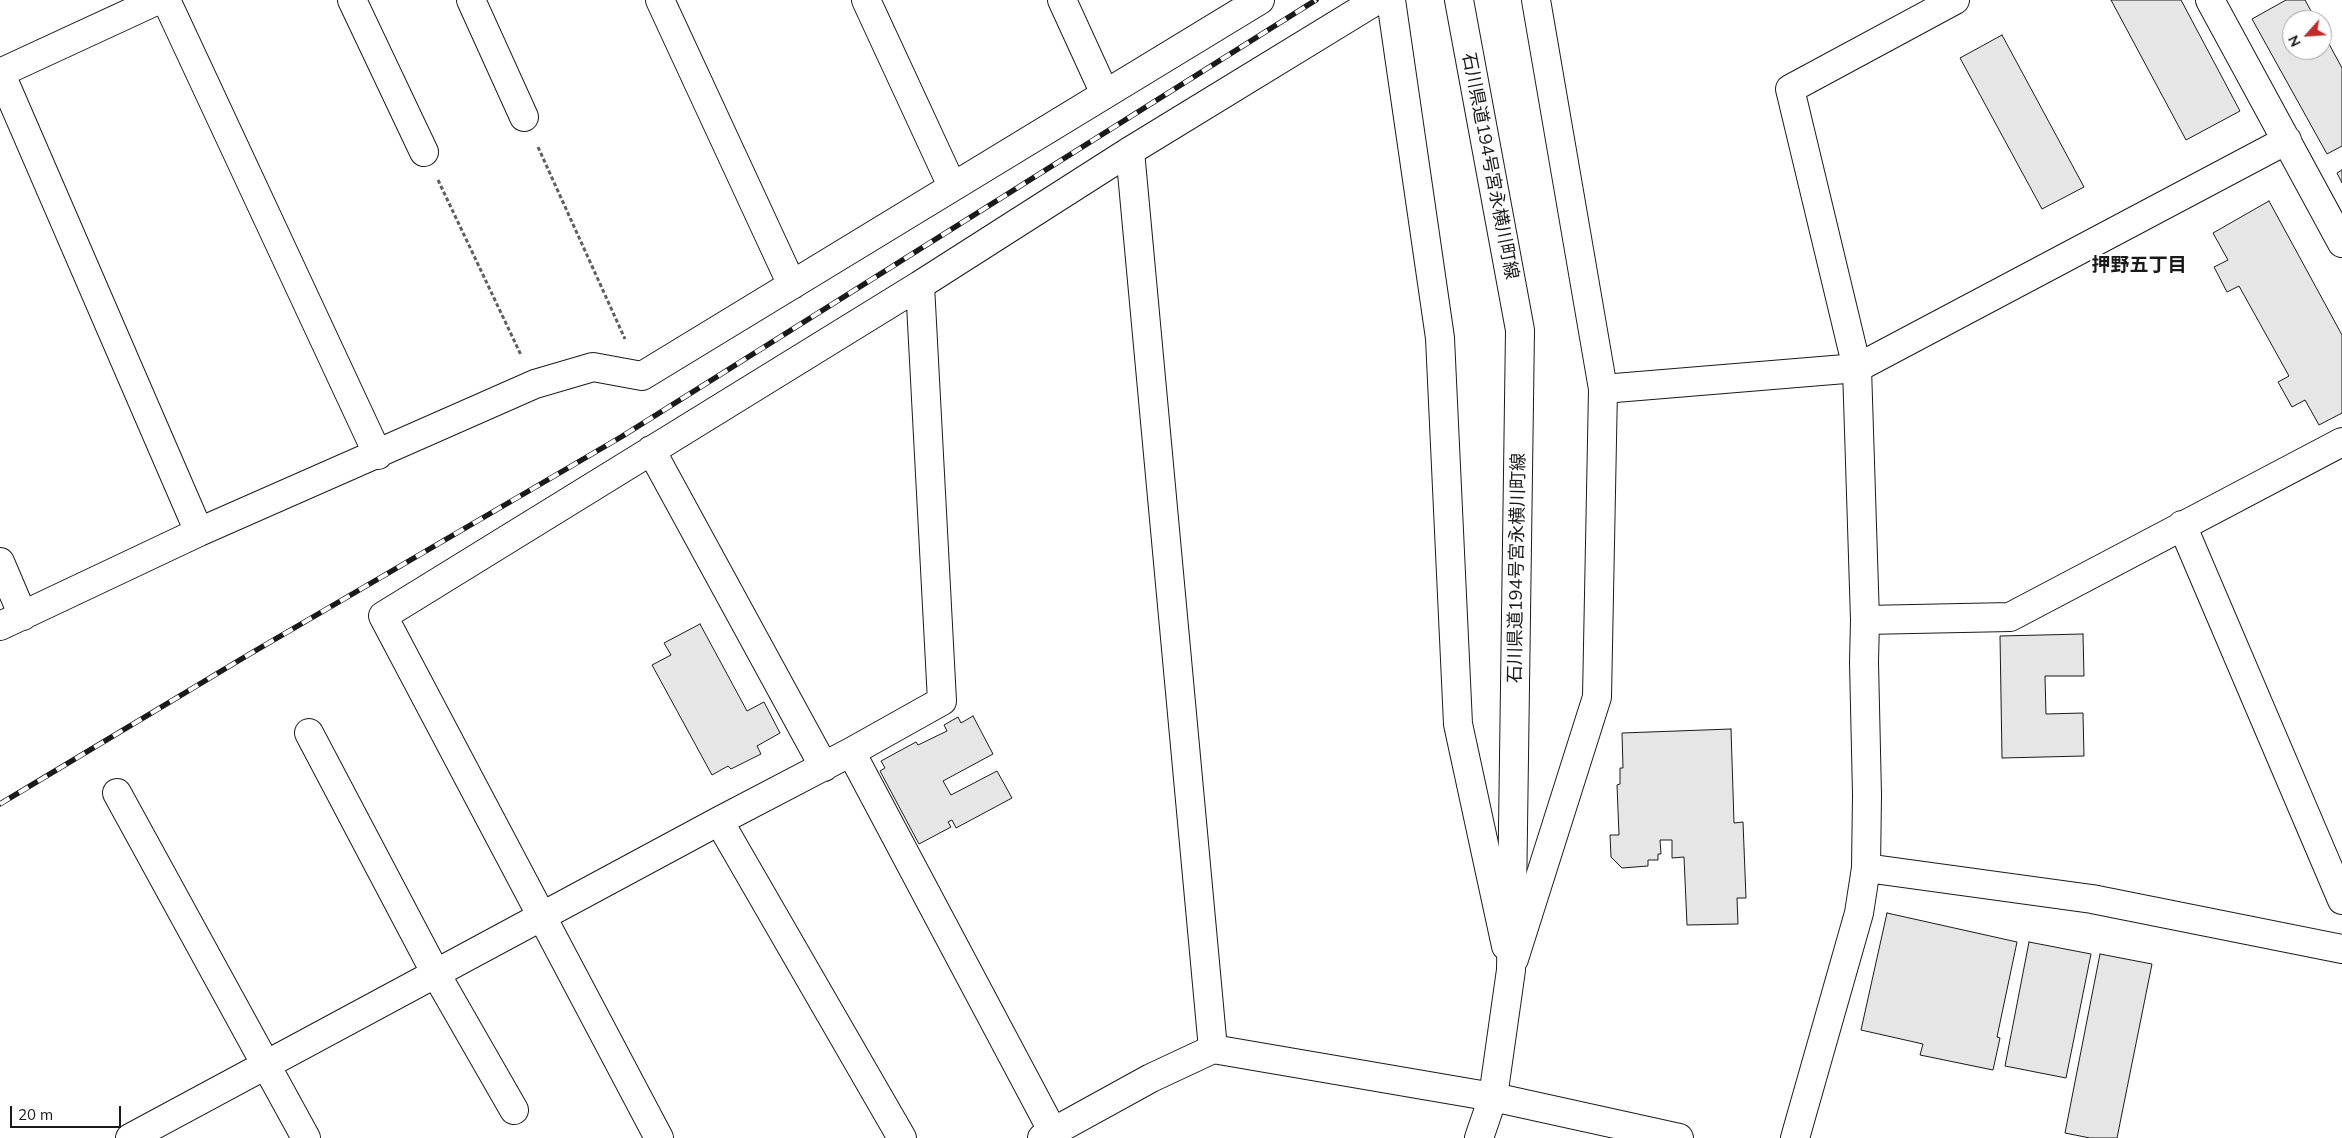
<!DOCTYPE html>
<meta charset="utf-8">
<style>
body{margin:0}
#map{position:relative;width:2342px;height:1138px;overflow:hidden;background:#fff;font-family:Mulish,sans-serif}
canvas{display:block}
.north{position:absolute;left:2282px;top:10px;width:50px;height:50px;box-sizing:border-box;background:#fff;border:1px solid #a3a3a3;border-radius:50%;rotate:244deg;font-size:14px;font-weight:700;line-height:20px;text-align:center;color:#1a1a1a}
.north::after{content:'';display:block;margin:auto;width:18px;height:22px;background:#c62828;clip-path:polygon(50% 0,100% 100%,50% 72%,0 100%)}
.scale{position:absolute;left:10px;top:1106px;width:111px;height:22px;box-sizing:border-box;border:2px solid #1a1a1a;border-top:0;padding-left:6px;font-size:15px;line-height:18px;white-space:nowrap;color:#1a1a1a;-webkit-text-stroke:4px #fff;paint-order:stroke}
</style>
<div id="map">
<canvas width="2342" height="1138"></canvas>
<div class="north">N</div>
<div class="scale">20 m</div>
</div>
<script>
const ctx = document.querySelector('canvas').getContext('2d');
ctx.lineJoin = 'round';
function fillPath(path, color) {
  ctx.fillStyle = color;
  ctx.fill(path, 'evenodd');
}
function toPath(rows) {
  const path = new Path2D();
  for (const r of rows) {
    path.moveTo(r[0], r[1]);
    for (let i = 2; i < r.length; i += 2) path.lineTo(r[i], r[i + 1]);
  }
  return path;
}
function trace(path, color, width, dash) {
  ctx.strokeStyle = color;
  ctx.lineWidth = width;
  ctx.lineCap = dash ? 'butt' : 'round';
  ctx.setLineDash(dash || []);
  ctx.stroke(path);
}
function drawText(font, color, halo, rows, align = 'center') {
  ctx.font = font + ' Mulish,"Noto Sans JP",sans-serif';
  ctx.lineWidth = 4;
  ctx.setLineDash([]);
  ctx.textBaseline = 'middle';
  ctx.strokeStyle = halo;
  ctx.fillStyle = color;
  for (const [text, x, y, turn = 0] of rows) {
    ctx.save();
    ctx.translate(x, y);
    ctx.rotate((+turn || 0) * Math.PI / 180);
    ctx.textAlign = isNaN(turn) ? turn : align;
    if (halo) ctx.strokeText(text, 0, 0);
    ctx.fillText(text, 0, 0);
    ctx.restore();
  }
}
const building = toPath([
 [2111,0,2181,0,2240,111,2186,140,2111,0],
 [2286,0,2305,0,2316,20,2292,20,2292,50,2322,50,2322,31,2342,68,2342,146,2327,154,2252,19,2286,0],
 [2002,35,2084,187,2042,209,1960,58,2002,35],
 [2342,170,2342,183,2337,173,2342,170],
 [2269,201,2342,335,2342,413,2319,425,2305,400,2292,407,2278,382,2289,376,2239,286,2227,292,2214,267,2228,260,2213,233,2269,201],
 [700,624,747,711,764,702,780,733,757,746,761,754,731,769,728,766,712,775,652,665,671,655,664,643,700,624],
 [2083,634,2084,676,2045,676,2046,714,2083,713,2084,756,2002,758,2000,636,2083,634],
 [973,716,993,754,943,781,951,795,997,771,1012,798,956,828,952,820,948,822,951,827,919,844,880,771,885,768,881,761,916,742,918,745,947,731,944,725,958,717,961,723,973,716],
 [1731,729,1734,823,1743,822,1746,898,1737,898,1738,924,1687,925,1684,857,1672,858,1672,840,1660,840,1661,854,1658,854,1658,860,1648,860,1648,866,1622,868,1611,857,1610,835,1619,835,1617,785,1620,784,1620,768,1623,768,1622,733,1731,729],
 [1887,913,2017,942,1997,1037,2000,1038,1993,1070,1920,1055,1923,1044,1861,1030,1887,913],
 [2029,942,2091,954,2066,1078,2005,1066,2029,942],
 [2100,954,2152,964,2117,1138,2090,1138,2065,1133,2100,954]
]);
fillPath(building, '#e6e6e6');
trace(building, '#1a1a1a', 1);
const minor = toPath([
 [166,0,378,455],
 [352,0,424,152],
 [471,0,524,117],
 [660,0,792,285],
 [866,0,952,186],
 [1062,0,1105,94],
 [1391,0,1440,338,1458,724,1506,946],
 [2210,0,2342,243],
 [0,72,199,532],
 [0,73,158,0],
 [1130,151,1213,1049],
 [1603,389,1857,368,2287,140],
 [651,450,824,767],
 [2182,525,2342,900],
 [0,562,23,616],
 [1865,620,2010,617,2342,442],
 [0,626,199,532,535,384,593,367,642,376,1260,0],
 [309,733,436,974,514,1110],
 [851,752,1053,1132],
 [117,793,306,1138],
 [719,821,902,1138],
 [1866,868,2092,899,2342,949],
 [1514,959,1597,697,1603,389,1536,0],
 [130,1138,719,821,851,752,942,701,920,285,1130,151,1377,0],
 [659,1138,383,616,920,285],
 [1042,1138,1151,1078,1213,1049,1493,1097,1679,1138],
 [1795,1138,1859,913,1866,868,1867,795,1864,662,1865,620,1857,368,1790,89,1955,0]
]);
const major = toPath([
 [1459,0,1520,330,1511,970,1493,1097,1479,1138]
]);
trace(minor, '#1a1a1a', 30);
trace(major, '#1a1a1a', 30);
trace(toPath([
 [538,147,625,339],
 [438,180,521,355]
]), '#5f5f5f', 3, [4, 2.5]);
trace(minor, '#fff', 28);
trace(major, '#fff', 28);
const rail = toPath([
 [0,804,248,655,621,437,1316,0]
]);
trace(rail, '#1a1a1a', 5.5);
trace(rail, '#fff', 4, [11]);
drawText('18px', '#1a1a1a', '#fff', [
 ["石川県道194号宮永横川町線",1490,166,79],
 ["石川県道194号宮永横川町線",1517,568,-89]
]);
drawText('bold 19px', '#1a1a1a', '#fff', [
 ["押野五丁目",2139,265]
]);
</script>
